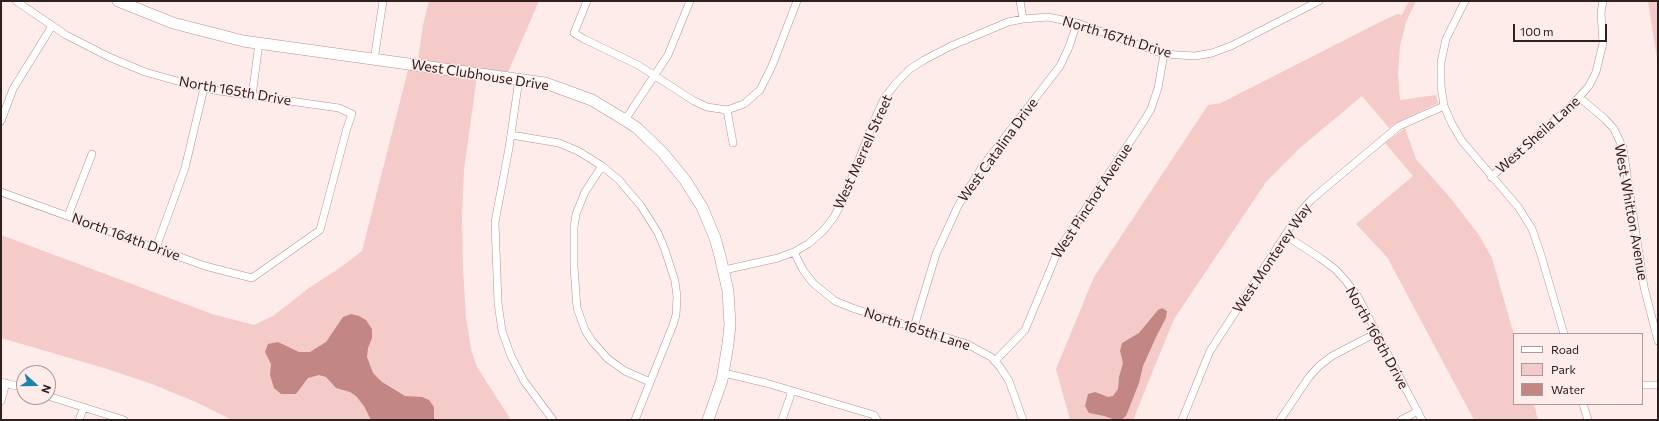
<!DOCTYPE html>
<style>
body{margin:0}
#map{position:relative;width:1659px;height:421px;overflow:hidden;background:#feeceb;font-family:Commissioner,sans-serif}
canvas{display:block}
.frame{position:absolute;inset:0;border:2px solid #2f201f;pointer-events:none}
.legend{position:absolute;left:1513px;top:333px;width:130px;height:72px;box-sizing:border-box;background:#feeceb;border:1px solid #ab9a99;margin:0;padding:5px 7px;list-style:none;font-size:12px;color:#2f201f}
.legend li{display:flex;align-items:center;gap:8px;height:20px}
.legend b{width:20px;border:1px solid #ab9a99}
.north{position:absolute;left:16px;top:365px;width:40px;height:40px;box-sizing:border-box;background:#feeceb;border:1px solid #ab9a99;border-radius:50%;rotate:111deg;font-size:11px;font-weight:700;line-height:16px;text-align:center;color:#2f201f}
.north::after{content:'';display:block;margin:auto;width:14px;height:18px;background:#1e83ad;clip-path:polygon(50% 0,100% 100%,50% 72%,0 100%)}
.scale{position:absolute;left:1513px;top:24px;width:94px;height:18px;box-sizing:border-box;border:2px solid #2f201f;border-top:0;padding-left:5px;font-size:12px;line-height:14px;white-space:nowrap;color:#2f201f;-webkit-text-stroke:3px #feeceb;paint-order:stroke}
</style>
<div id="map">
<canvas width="1659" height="421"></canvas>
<div class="frame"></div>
<ul class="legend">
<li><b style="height:5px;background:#fff"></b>Road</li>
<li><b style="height:11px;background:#f5cbc9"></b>Park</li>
<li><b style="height:11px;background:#c28684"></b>Water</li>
</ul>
<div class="north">N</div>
<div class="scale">100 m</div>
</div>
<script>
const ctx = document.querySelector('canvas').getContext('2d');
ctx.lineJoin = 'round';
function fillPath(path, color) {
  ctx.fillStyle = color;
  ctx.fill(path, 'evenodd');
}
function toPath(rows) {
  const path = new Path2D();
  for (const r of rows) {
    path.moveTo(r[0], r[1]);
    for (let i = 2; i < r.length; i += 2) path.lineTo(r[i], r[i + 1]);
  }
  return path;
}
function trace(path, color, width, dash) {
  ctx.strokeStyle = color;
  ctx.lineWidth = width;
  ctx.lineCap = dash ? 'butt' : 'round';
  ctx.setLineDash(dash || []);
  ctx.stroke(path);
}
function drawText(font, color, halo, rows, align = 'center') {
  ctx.font = font + ' Commissioner,sans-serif';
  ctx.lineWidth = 3;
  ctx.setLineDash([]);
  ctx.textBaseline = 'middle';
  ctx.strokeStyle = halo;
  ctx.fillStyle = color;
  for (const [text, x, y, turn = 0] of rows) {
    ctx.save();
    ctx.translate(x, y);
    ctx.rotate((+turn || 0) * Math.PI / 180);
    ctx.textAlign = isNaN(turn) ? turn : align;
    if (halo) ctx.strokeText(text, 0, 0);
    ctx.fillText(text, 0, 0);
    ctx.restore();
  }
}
fillPath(toPath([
 [429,1,539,1,508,72,478,69,464,170,462,216,463,268,466,317,471,349,477,367,511,420,232,420,198,403,152,384,104,368,1,338,1,235,212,314,254,325,273,316,309,288,341,267,362,251,408,70,418,60,423,25],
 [1409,1,1416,1,1406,22,1400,46,1398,73,1400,100,1436,95,1438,103,1396,123,1389,128,1362,96,1301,147,1266,182,1174,319,1133,420,1070,420,1056,369,1094,277,1208,105,1221,103,1380,22,1397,14,1402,15],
 [1648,1,1658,1,1658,65],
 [1405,128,1416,159,1452,200,1479,235,1492,258,1514,335,1514,404,1534,404,1538,420,1474,420,1387,257,1356,224,1413,176,1385,143]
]), '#f5cbc9');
fillPath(toPath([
 [1162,308,1167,311,1166,318,1157,335,1143,366,1139,383,1126,416,1121,420,1116,420,1104,416,1089,413,1085,406,1088,394,1095,392,1108,397,1113,396,1118,389,1119,377,1123,363,1120,351,1122,343,1139,333,1158,310],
 [351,314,359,316,366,320,372,329,372,338,368,348,367,357,373,373,382,382,405,396,422,397,429,400,434,407,434,420,371,420,364,406,356,396,350,392,336,388,326,377,319,375,308,378,296,394,281,394,274,388,270,375,271,364,265,352,268,344,278,342,299,352,310,352,326,342,343,317]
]), '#c28684');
const street = toPath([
 [587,1,574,33,584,39,638,65,694,101,707,107,727,110,744,104,760,90,772,66,797,1],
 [1020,1,1023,19],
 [1465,1,1446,39,1441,62,1441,86,1444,106,1452,124,1462,141,1519,208,1532,229,1541,255,1564,334],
 [374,60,383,1],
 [519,79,509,148,495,222,498,303,502,331,511,356,524,381,553,420],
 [252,96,259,43],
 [1580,98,1605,119,1614,129,1623,148,1644,287,1658,341],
 [727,110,733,143],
 [625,120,668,55,690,1],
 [1,121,13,89,52,26],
 [511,135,559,143,578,151,602,166,619,180,641,206,658,233,665,250,675,281,677,297,676,315,673,325,635,420],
 [602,166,585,192,576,214,574,227,574,267,577,308,585,330,592,341,608,359,625,371,650,382],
 [1491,177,1571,106,1589,86,1596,72,1603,43,1601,13,1603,1],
 [1,192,205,266,252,278,320,230,347,128,352,114,339,108,219,91,184,83,145,72,109,57,66,35,16,1],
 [68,216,92,154],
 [1285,235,1320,258,1335,269,1346,281,1358,297,1422,420],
 [156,248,185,168,204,88],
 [794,252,803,270,813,283,835,301,855,309,967,344,991,357,1000,367,1009,381,1023,420],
 [724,270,778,258,794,252,808,244,823,231,834,217,842,202,877,114,885,97,897,82,910,69,924,60,951,46,1008,22,1023,19,1048,17,1077,23,1164,54,1195,56,1212,53,1231,46,1319,1],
 [914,327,936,254,958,206,982,167,1060,66,1069,47,1077,23],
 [995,361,1025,330,1058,251,1145,119,1151,109,1158,88,1164,54],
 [724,373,766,383,874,415,877,420],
 [1,382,24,388],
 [1642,385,1658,385],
 [48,396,124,420],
 [1,401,6,383],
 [1583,404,1588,420],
 [79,420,84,407],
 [782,420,792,391],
 [1182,420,1210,351,1301,211,1311,200,1325,188,1399,126,1444,106],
 [1280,420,1309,377,1319,366,1332,356,1376,333],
 [1401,420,1418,411]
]);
const secondary = toPath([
 [118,1,173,23,243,41,545,83,592,100,625,120,637,128,663,153,685,180,702,207,715,238,720,256,728,291,730,325,728,344,722,380,708,420]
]);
trace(street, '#b8918e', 8);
trace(secondary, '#b8918e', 12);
trace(street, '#fff', 7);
trace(secondary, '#fff', 11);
drawText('14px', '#2f201f', '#feeceb', [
 ["North 167th Drive",1117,37,17],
 ["West Clubhouse Drive",480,75,9],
 ["North 165th Drive",235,91,10],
 ["West Sheila Lane",1538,135,-42],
 ["West Catalina Drive",998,150,-54],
 ["West Merrell Street",863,152,-66],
 ["West Pinchot Avenue",1092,201,-57],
 ["West Whitton Avenue",1631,212,80],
 ["North 164th Drive",126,237,20],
 ["West Monterey Way",1272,258,-56],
 ["North 165th Lane",917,329,18],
 ["North 166th Drive",1377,338,61]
]);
</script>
